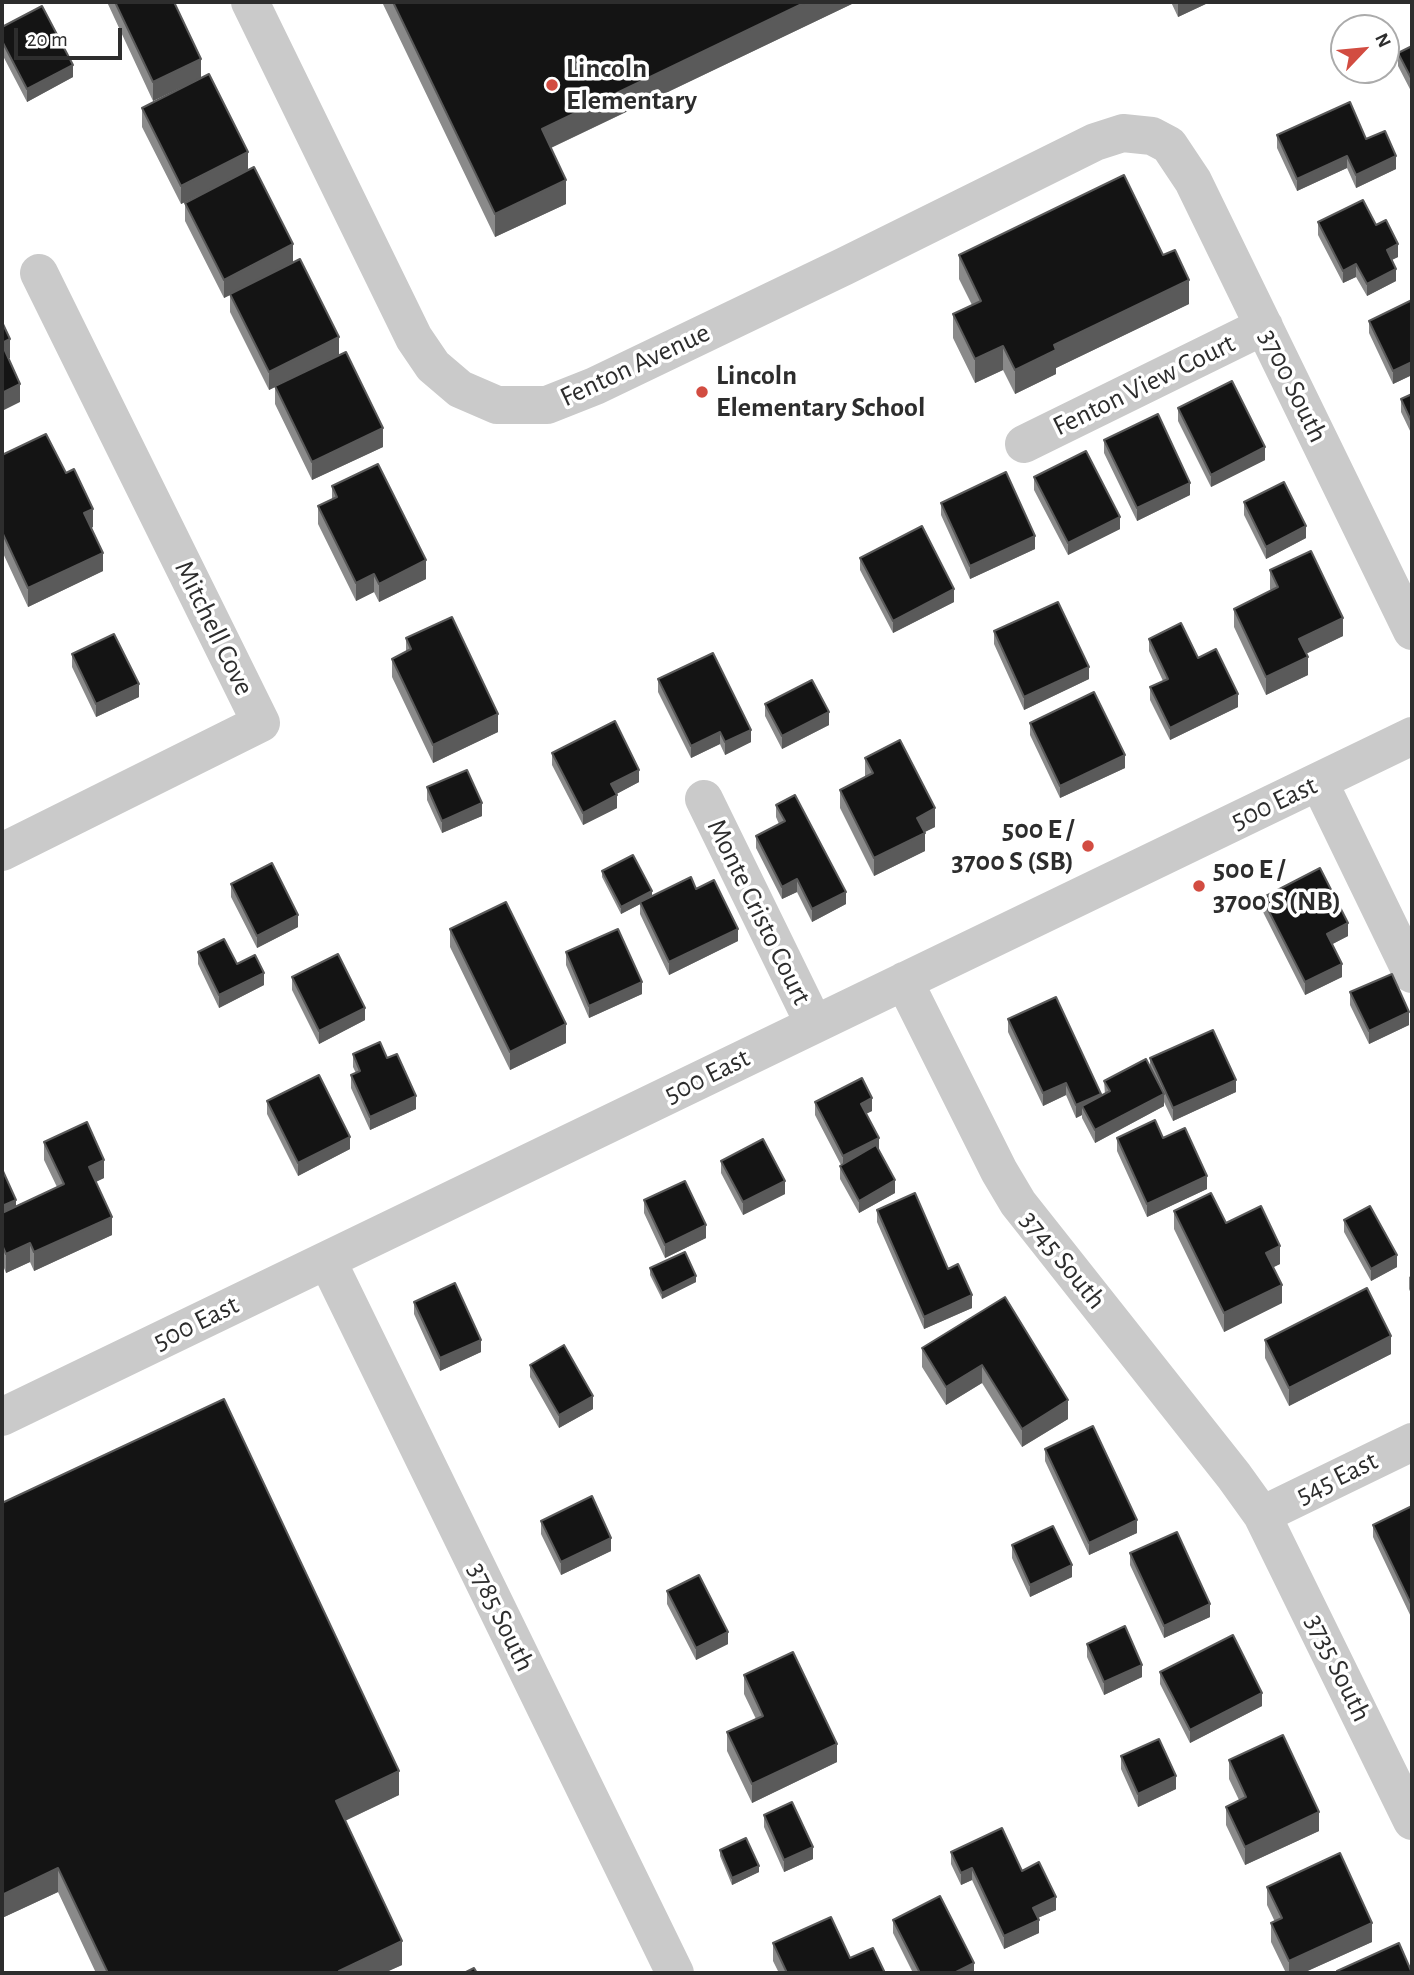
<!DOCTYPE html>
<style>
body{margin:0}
#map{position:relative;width:1414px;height:1975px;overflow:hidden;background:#fff;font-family:"Alegreya Sans",sans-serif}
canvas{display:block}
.frame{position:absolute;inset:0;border:4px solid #2d2d2d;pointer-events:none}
.north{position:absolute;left:1330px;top:14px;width:70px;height:70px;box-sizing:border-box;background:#fff;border:2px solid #ababab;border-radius:50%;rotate:64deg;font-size:19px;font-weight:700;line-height:28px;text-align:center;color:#2d2d2d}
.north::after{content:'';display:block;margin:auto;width:24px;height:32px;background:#d24c41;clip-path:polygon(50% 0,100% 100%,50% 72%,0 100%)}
.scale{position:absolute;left:14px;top:28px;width:108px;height:32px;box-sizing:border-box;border:4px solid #2d2d2d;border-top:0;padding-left:9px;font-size:21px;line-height:24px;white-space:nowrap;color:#2d2d2d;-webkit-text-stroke:5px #fff;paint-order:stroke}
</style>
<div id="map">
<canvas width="1414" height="1975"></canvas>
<div class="frame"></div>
<div class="north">N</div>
<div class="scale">20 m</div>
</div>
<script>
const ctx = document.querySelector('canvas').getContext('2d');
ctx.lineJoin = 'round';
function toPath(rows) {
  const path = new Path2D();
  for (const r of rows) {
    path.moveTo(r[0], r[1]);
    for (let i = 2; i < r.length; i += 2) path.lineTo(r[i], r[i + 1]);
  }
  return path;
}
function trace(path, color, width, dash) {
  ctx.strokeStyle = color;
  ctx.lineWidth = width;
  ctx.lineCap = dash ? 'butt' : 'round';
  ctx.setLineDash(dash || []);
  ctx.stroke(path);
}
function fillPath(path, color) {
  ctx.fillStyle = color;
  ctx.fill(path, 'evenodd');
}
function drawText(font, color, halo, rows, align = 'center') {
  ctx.font = font + ' "Alegreya Sans",sans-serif';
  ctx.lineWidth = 7;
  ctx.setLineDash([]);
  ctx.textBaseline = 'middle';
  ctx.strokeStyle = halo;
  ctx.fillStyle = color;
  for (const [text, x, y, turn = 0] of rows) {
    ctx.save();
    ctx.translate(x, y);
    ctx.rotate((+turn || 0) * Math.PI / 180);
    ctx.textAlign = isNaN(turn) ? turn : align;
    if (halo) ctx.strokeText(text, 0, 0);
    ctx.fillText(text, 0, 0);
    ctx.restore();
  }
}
trace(toPath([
 [250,2,414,338,433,366,460,389,497,405,547,405,595,386,845,266,1095,142,1123,133,1152,136,1169,145,1193,181,1412,631],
 [1024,444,1264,326],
 [1319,782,1412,974],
 [704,799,814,1024],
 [2,852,261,723,39,273],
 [904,981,999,1171,1018,1203,1234,1476,1262,1515,1412,1821],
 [327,1260,675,1973],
 [2,1417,1412,736],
 [1262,1515,1412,1442]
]), '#cacaca', 38);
fillPath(toPath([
 [107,2,174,2,201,78,153,101],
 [382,2,856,2,551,148,566,204,495,237],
 [1171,2,1210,2,1178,17],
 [2,27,73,77,27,102,2,54],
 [1412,46,1412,93,1398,66,1398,53],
 [142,108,248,170,383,447,312,480,275,404,275,387,269,390,230,312,230,295,224,298,185,221,185,203,215,187,181,204,142,127],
 [1277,135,1366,139,1396,169,1356,188,1347,168,1297,191,1277,148],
 [1318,222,1376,225,1398,257,1392,260,1396,281,1367,296,1356,277,1343,283,1318,235],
 [959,255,1163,255,1189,304,1056,368,1056,374,1015,394,1003,370,975,383,953,338,953,314,972,305,959,279],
 [1412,300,1412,375,1393,384,1369,333,1369,321],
 [1412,394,1412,435,1401,412,1401,399],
 [1178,408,1265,460,1211,487,1178,421],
 [1104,440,1190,495,1137,521,1104,453],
 [2,455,93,527,91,528,103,571,28,607,2,551],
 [1034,477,1120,529,1068,555,1034,490],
 [332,486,426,579,379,602,374,592,356,601,318,524,318,506,332,499],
 [1244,502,1306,538,1266,559,1244,515],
 [941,503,1035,549,970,579,941,515],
 [860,558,954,602,893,633,860,570],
 [1270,570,1343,636,1306,654,1308,675,1266,695,1234,627,1234,609,1271,591,1270,589],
 [994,631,1089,679,1024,710,994,644],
 [406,638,498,732,433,763,392,677,392,659,406,652],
 [1149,639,1238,707,1170,740,1150,700,1150,687,1163,681,1149,651],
 [72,654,139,697,96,717,72,667],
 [658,679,751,742,725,755,720,744,691,758,658,692],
 [765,704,829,725,782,749,765,716],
 [1030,723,1125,768,1060,798,1030,735],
 [552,753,639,782,616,794,617,808,583,825,552,765],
 [865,758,935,827,924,832,925,851,874,876,840,808,840,790,865,777],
 [427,787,482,816,442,833,427,800],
 [776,805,846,904,812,922,797,892,782,899,756,848,756,836,779,824,776,817],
 [602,871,652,896,696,889,738,941,669,975,640,914,640,904,621,914,602,877],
 [231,884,298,927,257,948,231,897],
 [1262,898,1348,936,1332,944,1342,977,1305,995,1262,910],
 [450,929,566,1043,510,1070,450,947],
 [198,952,237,964,264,985,219,1008,198,964],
 [566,952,642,994,589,1018,566,965],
 [292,977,365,1020,319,1044,292,990],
 [1350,992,1409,1025,1369,1044,1350,1005],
 [1008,1019,1101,1096,1105,1094,1104,1081,1150,1068,1150,1058,1236,1092,1173,1121,1164,1102,1164,1106,1095,1143,1082,1118,1082,1115,1076,1118,1066,1095,1043,1106,1008,1032],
 [353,1054,387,1058,416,1109,370,1130,351,1088,351,1075,356,1073,353,1067],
 [267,1101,350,1149,298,1176,267,1114],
 [815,1102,872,1111,866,1114,895,1193,859,1213,840,1179,840,1166,841,1165,815,1115],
 [1117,1138,1163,1138,1207,1189,1147,1217,1117,1151],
 [44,1142,104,1178,96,1182,112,1235,34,1271,30,1262,6,1273,2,1263,2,1169,16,1206,57,1187,44,1160],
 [721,1161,785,1194,743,1215,721,1173],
 [644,1200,706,1238,665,1258,644,1213],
 [877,1210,972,1308,924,1329,877,1222],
 [1174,1211,1226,1223,1280,1264,1273,1267,1282,1303,1224,1332,1174,1229],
 [1344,1220,1397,1267,1371,1281,1344,1232],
 [650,1268,696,1282,662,1299,650,1275],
 [1412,1275,1412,1296,1409,1289,1409,1277],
 [1005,1297,1068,1419,1022,1447,982,1383,946,1405,922,1367,922,1348],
 [414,1302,481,1352,440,1371,414,1314],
 [1265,1340,1391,1354,1289,1406,1265,1358],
 [530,1365,593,1409,559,1428,530,1377],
 [1045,1449,1137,1533,1089,1555,1045,1461],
 [2,1503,399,1795,345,1821,402,1965,384,1973,96,1973,58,1892,2,1918],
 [1412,1506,1412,1619,1373,1537,1373,1525],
 [541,1521,611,1551,561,1575,541,1534],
 [1012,1545,1072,1577,1030,1597,1012,1558],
 [1130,1553,1210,1617,1164,1638,1130,1565],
 [667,1591,728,1644,696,1660,667,1604],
 [1087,1644,1142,1677,1104,1695,1087,1657],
 [1160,1672,1262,1706,1190,1743,1160,1684],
 [744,1675,837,1762,752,1803,727,1751,727,1732,756,1719,744,1694],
 [1121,1756,1176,1789,1138,1807,1121,1769],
 [1229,1760,1319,1831,1245,1865,1226,1825,1226,1807,1239,1800,1229,1779],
 [764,1815,813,1859,784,1872,764,1827],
 [720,1850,759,1872,732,1885,720,1856],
 [951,1852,1022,1871,1056,1910,1038,1918,1039,1933,1004,1949,972,1880,961,1885,951,1864],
 [1267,1887,1372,1942,1303,1973,1286,1973,1271,1942,1271,1923,1275,1922,1267,1905],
 [893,1920,974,1973,913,1973,893,1933],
 [773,1943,850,1958,885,1973,779,1973,773,1961]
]), '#8a8a8a');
fillPath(toPath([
 [806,2,856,2,542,152,542,129],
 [1178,2,1210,2,1178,17],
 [201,59,201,78,153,101,153,82],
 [73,65,73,77,27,102,27,89],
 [248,152,248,171,181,204,181,186],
 [1347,156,1347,168,1297,191,1297,179],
 [1396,156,1396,169,1356,188,1356,175],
 [566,180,566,204,495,237,495,214],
 [293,244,293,263,224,298,224,280],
 [1398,244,1398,257,1387,262,1387,250],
 [1356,264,1356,277,1343,283,1343,271],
 [1396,269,1396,281,1367,296,1367,284],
 [1189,280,1189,304,1056,368,1056,374,1015,394,1015,370,1054,345],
 [339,337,339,355,269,390,269,372],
 [10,339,10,358,2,362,2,343],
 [1003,346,1003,370,975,383,975,359],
 [1412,362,1412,375,1393,384,1393,371],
 [20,384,20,402,2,411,2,393],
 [383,428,383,447,312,480,312,462],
 [1265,447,1265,460,1211,487,1211,475],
 [1190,483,1190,495,1137,521,1137,508],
 [93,509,93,527,84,531,84,513],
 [1120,517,1120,529,1068,555,1068,543],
 [1306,526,1306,538,1266,559,1266,547],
 [1035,536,1035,549,970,579,970,566],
 [103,553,103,571,28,607,28,588],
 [426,560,426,579,379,602,379,584],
 [374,574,374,592,356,601,356,583],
 [954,589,954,602,893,633,893,621],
 [1343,618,1343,636,1299,657,1299,639],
 [1308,657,1308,675,1266,695,1266,677],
 [1089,667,1089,679,1024,710,1024,697],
 [139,684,139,697,96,717,96,704],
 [1238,694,1238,707,1170,740,1170,728],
 [829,712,829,725,782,749,782,736],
 [498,714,498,732,433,763,433,745],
 [751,730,751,742,725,755,725,742],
 [720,732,720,744,691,758,691,746],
 [1125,755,1125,768,1060,798,1060,786],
 [639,770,639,782,611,797,611,784],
 [617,795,617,808,583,825,583,813],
 [482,803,482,816,442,833,442,821],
 [935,808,935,827,917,836,917,818],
 [925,833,925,851,874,876,874,858],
 [797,879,797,892,782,899,782,887],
 [652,891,652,898,621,914,621,907],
 [846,892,846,904,812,922,812,909],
 [298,915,298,927,257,948,257,936],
 [1348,923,1348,936,1327,947,1327,934],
 [738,929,738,941,669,975,669,962],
 [1342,964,1342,977,1305,995,1305,982],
 [264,973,264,985,219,1008,219,995],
 [642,982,642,994,589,1018,589,1006],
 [365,1008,365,1020,319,1044,319,1031],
 [1409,1012,1409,1025,1369,1044,1369,1031],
 [566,1024,566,1043,510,1070,510,1052],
 [1236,1080,1236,1092,1173,1121,1173,1108],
 [1066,1083,1066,1095,1043,1106,1043,1093],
 [1101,1094,1101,1106,1082,1106,1082,1115,1076,1118,1076,1105],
 [1164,1094,1164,1106,1095,1143,1095,1130],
 [416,1096,416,1109,370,1130,370,1117],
 [872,1098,872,1111,861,1116,861,1104],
 [350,1137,350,1149,298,1176,298,1163],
 [879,1138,879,1151,843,1169,843,1156],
 [104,1160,104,1178,89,1185,89,1167],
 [1207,1176,1207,1189,1147,1217,1147,1204],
 [895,1180,895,1193,859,1213,859,1201],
 [785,1181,785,1194,743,1215,743,1202],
 [16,1200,16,1212,2,1219,2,1206],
 [112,1217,112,1235,34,1271,34,1252],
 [706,1225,706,1238,665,1258,665,1245],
 [30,1243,30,1262,6,1273,6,1254],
 [1280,1246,1280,1264,1266,1271,1266,1253],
 [1397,1255,1397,1267,1371,1281,1371,1269],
 [696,1276,696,1282,662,1299,662,1293],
 [1282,1285,1282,1303,1224,1332,1224,1313],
 [972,1295,972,1308,924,1329,924,1317],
 [1391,1336,1391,1354,1289,1406,1289,1388],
 [481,1340,481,1352,440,1371,440,1358],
 [982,1365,982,1383,946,1405,946,1387],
 [593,1396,593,1409,559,1428,559,1415],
 [1068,1400,1068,1419,1022,1447,1022,1429],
 [1137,1520,1137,1533,1089,1555,1089,1543],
 [611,1538,611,1551,561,1575,561,1562],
 [1072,1565,1072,1577,1030,1597,1030,1585],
 [1210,1604,1210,1617,1164,1638,1164,1626],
 [728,1632,728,1644,696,1660,696,1648],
 [1142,1665,1142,1677,1104,1695,1104,1682],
 [1262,1693,1262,1706,1190,1743,1190,1730],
 [837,1744,837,1762,752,1803,752,1784],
 [399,1771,399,1795,336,1825,336,1801],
 [1176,1776,1176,1789,1138,1807,1138,1794],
 [1319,1812,1319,1831,1245,1865,1245,1847],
 [813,1847,813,1859,784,1872,784,1860],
 [759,1866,759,1872,732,1885,732,1878],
 [58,1868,58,1892,2,1918,2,1895],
 [972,1868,972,1880,961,1885,961,1873],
 [1056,1897,1056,1910,1033,1920,1033,1908],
 [1039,1920,1039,1933,1004,1949,1004,1936],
 [1372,1923,1372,1942,1303,1973,1289,1973,1289,1961],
 [402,1941,402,1965,384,1973,339,1973,339,1971],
 [974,1963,974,1973,954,1973]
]), '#5a5a5a');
const building = toPath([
 [115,2,174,2,201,59,153,82,115,2],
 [393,2,806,2,542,129,566,180,495,214,393,2],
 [42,6,73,65,27,89,2,41,2,27,42,6],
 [1412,46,1412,80,1398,53,1412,46],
 [209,74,248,152,181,186,142,108,209,74],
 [1350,102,1366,139,1385,131,1396,156,1356,175,1347,156,1297,179,1277,135,1350,102],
 [254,167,293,244,224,280,185,203,254,167],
 [1124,175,1163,255,1175,250,1189,280,1054,345,1056,350,1015,370,1003,346,975,359,953,314,981,301,959,255,1124,175],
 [1363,200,1376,225,1386,220,1398,244,1387,250,1396,269,1367,284,1356,264,1343,271,1318,222,1363,200],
 [300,259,339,337,269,372,230,294,300,259],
 [1412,300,1412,362,1393,371,1369,321,1412,300],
 [2,322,10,339,2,343,2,322],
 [2,344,20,384,2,393,2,344],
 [346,352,383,428,312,462,275,386,346,352],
 [1232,381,1265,447,1211,475,1178,408,1232,381],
 [1412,394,1412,423,1401,399,1412,394],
 [1158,414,1190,483,1137,508,1104,440,1158,414],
 [46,434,66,473,74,469,93,509,84,513,103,553,28,588,2,532,2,455,46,434],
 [1086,451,1120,517,1068,543,1034,477,1086,451],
 [378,464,426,560,379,584,374,574,356,583,318,506,337,497,332,486,378,464],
 [1006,472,1035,536,970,566,941,503,1006,472],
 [1284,482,1306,526,1266,547,1244,502,1284,482],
 [922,526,954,589,893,621,860,558,922,526],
 [1311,551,1343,618,1299,639,1308,657,1266,677,1234,609,1278,587,1270,570,1311,551],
 [1058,602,1089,667,1024,697,994,631,1058,602],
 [452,617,498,714,433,745,392,659,411,649,406,638,452,617],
 [1181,623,1198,658,1216,649,1238,694,1170,728,1150,687,1168,679,1149,639,1181,623],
 [114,634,139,684,96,704,72,654,114,634],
 [713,653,751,730,725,742,720,732,691,746,658,679,713,653],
 [812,680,829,712,782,736,765,704,812,680],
 [1094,692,1125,755,1060,786,1030,723,1094,692],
 [615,721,639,770,611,784,617,795,583,813,552,753,615,721],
 [900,740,935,808,917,818,925,833,874,858,840,790,873,773,865,758,900,740],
 [467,770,482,803,442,821,427,787,467,770],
 [795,795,846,892,812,909,797,879,782,887,756,836,785,821,776,805,795,795],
 [633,855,652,891,621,907,602,871,633,855],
 [272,863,298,915,257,936,231,884,272,863],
 [1320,868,1348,923,1327,934,1342,964,1305,982,1262,898,1320,868],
 [691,877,696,889,714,880,738,929,669,962,640,902,691,877],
 [506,902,566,1024,510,1052,450,929,506,902],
 [618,929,642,982,589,1006,566,952,618,929],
 [224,939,237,964,255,955,264,973,219,995,198,952,224,939],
 [338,954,365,1008,319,1031,292,977,338,954],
 [1392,974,1409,1012,1369,1031,1350,992,1392,974],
 [1056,997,1101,1094,1076,1105,1066,1083,1043,1093,1008,1019,1056,997],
 [1213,1030,1236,1080,1173,1108,1150,1058,1213,1030],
 [380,1042,387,1058,397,1054,416,1096,370,1117,351,1075,360,1071,353,1054,380,1042],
 [1146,1059,1164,1094,1095,1130,1082,1106,1110,1091,1104,1081,1146,1059],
 [319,1075,350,1137,298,1163,267,1101,319,1075],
 [862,1078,872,1098,861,1104,879,1138,843,1156,815,1102,862,1078],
 [1155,1120,1163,1138,1185,1128,1207,1176,1147,1204,1117,1138,1155,1120],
 [87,1122,104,1160,89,1167,112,1217,34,1252,30,1243,6,1254,2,1245,2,1213,64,1184,44,1142,87,1122],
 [763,1139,785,1181,743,1202,721,1161,763,1139],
 [876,1145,895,1180,859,1201,840,1166,876,1145],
 [2,1169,16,1200,2,1206,2,1169],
 [685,1181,706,1225,665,1245,644,1200,685,1181],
 [915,1193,948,1269,958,1264,972,1295,924,1317,877,1210,915,1193],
 [1211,1193,1226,1223,1261,1206,1280,1246,1266,1253,1282,1285,1224,1313,1174,1211,1211,1193],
 [1370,1206,1397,1255,1371,1269,1344,1220,1370,1206],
 [685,1252,696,1276,662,1293,650,1268,685,1252],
 [455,1283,481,1340,440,1358,414,1302,455,1283],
 [1367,1288,1391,1336,1289,1388,1265,1340,1367,1288],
 [1005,1297,1068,1400,1022,1429,982,1365,946,1387,922,1348,1005,1297],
 [564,1345,593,1396,559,1415,530,1365,564,1345],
 [224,1399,399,1771,336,1801,402,1941,339,1971,340,1973,108,1973,58,1868,2,1895,2,1503,224,1399],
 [1093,1426,1137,1520,1089,1543,1045,1449,1093,1426],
 [592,1496,611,1538,561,1562,541,1521,592,1496],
 [1412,1506,1412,1606,1373,1525,1412,1506],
 [1053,1526,1072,1565,1030,1585,1012,1545,1053,1526],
 [1177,1532,1210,1604,1164,1626,1130,1553,1177,1532],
 [699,1575,728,1632,696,1648,667,1591,699,1575],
 [1125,1626,1142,1665,1104,1682,1087,1644,1125,1626],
 [1233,1635,1262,1693,1190,1730,1160,1672,1233,1635],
 [793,1652,837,1744,752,1784,727,1732,763,1716,744,1675,793,1652],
 [1283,1735,1319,1812,1245,1847,1226,1807,1246,1797,1229,1760,1283,1735],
 [1159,1739,1176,1776,1138,1794,1121,1756,1159,1739],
 [792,1802,813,1847,784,1860,764,1815,792,1802],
 [1002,1828,1022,1871,1039,1862,1056,1897,1033,1908,1039,1920,1004,1936,972,1868,961,1873,951,1852,1002,1828],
 [746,1838,759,1866,732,1878,720,1850,746,1838],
 [1340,1853,1372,1923,1289,1961,1271,1923,1282,1918,1267,1887,1340,1853],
 [940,1896,974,1963,954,1973,920,1973,893,1920,940,1896],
 [831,1917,850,1958,873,1948,885,1973,787,1973,773,1943,831,1917],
 [1399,1943,1412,1973,1338,1973,1337,1971,1399,1943],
 [474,1968,477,1973,464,1973,474,1968]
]);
fillPath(building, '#141414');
trace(building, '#5a5a5a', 2);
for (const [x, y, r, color] of [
 [552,85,7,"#d24c41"],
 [702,392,7,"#d24c41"],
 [1088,846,7,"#d24c41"],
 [1199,886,7,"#d24c41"]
]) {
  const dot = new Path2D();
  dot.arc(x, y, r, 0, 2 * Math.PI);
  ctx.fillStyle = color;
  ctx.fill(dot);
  trace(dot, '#fff', 2.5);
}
drawText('bold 28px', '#2d2d2d', '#fff', [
 ["Lincoln",566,69],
 ["Elementary",566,101],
 ["Lincoln",716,376],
 ["Elementary School",716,408],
 ["500 E /",1074,830,"right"],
 ["3700 S (SB)",1074,862,"right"],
 ["500 E /",1213,870],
 ["3700 S (NB)",1213,902]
], 'left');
drawText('28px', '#2d2d2d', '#fff', [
 ["Fenton Avenue",635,365,-25],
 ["Fenton View Court",1144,385,-26],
 ["3700 South",1293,386,64],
 ["Mitchell Cove",214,628,64],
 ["500 East",1274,803,-25],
 ["Monte Cristo Court",759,912,64],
 ["500 East",707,1076,-26],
 ["3745 South",1063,1260,51],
 ["500 East",196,1323,-26],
 ["545 East",1337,1478,-26],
 ["3785 South",501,1617,64],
 ["3735 South",1338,1668,64]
]);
</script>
